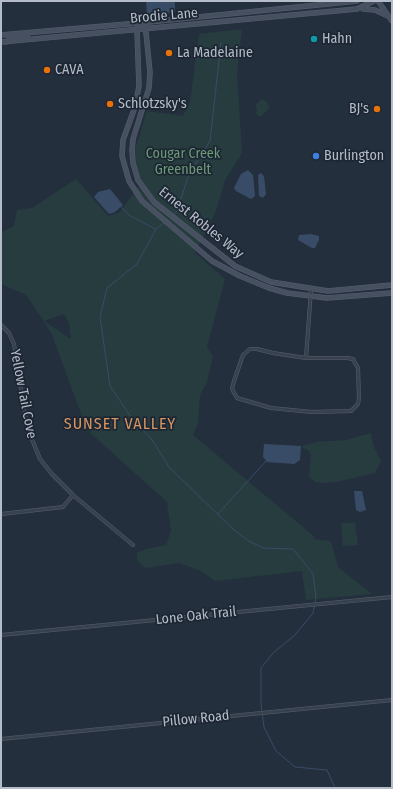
<!DOCTYPE html>
<style>
body{margin:0}
#map{position:relative;width:393px;height:789px;overflow:hidden;background:#242f3e;font-family:"Fira Sans Condensed",sans-serif}
canvas{display:block}
.frame{position:absolute;inset:0;border:2px solid #b4bcc9;pointer-events:none}
</style>
<div id="map">
<canvas width="393" height="789"></canvas>
<div class="frame"></div>
</div>
<script>
const ctx = document.querySelector('canvas').getContext('2d');
ctx.lineJoin = 'round';
function fillPath(path, color) {
  ctx.fillStyle = color;
  ctx.fill(path, 'evenodd');
}
function toPath(rows) {
  const path = new Path2D();
  for (const r of rows) {
    path.moveTo(r[0], r[1]);
    for (let i = 2; i < r.length; i += 2) path.lineTo(r[i], r[i + 1]);
  }
  return path;
}
function trace(path, color, width, dash) {
  ctx.strokeStyle = color;
  ctx.lineWidth = width;
  ctx.lineCap = dash ? 'butt' : 'round';
  ctx.setLineDash(dash || []);
  ctx.stroke(path);
}
function drawText(font, color, halo, rows, align = 'center') {
  ctx.font = font + ' "Fira Sans Condensed",sans-serif';
  ctx.lineWidth = 3.5;
  ctx.setLineDash([]);
  ctx.textBaseline = 'middle';
  ctx.strokeStyle = halo;
  ctx.fillStyle = color;
  for (const [text, x, y, turn = 0] of rows) {
    ctx.save();
    ctx.translate(x, y);
    ctx.rotate((+turn || 0) * Math.PI / 180);
    ctx.textAlign = isNaN(turn) ? turn : align;
    if (halo) ctx.strokeText(text, 0, 0);
    ctx.fillText(text, 0, 0);
    ctx.restore();
  }
}
fillPath(toPath([
 [242,29,237,73,242,153,225,180,216,211,195,253,225,279,207,347,213,357,207,382,200,395,198,424,193,435,315,537,313,539,331,541,338,567,372,594,306,600,302,571,215,581,201,571,179,563,145,568,137,560,137,553,146,549,166,545,171,531,167,502,87,430,52,335,43,320,26,295,1,284,1,232,14,226,17,210,32,208,76,179,108,216,120,212,142,182,136,166,135,150,147,111,183,116,190,103,199,34],
 [64,314,69,323,71,339,44,321],
 [262,99,266,101,270,107,261,117,258,116,256,112,257,110,255,105],
 [371,433,374,447,381,461,375,473,337,482,321,483,315,482,309,477,311,455,308,450,302,448,303,446,316,442,346,440],
 [342,523,355,523,358,545,343,546,341,525]
]), '#263c3f');
fillPath(toPath([
 [146,1,175,1,175,12,147,15],
 [248,170,253,175,255,196,251,199,236,191,234,188,241,174],
 [261,173,264,176,266,194,263,198,259,196,258,175],
 [110,189,123,205,115,212,109,214,94,197,98,192],
 [311,234,319,236,319,240,315,248,312,248,298,240,299,235],
 [264,444,301,446,300,460,294,464,267,462,263,457],
 [354,491,362,491,366,510,360,512,356,510]
]), '#394c67');
trace(toPath([
 [121,207,129,215,155,229],
 [173,215,177,211,189,174,210,141,221,43],
 [165,222,156,229,137,264,107,288,100,317,110,386,131,417,153,441,169,467,233,529,247,540,263,548,293,549,313,574,316,598,313,613,295,635,273,653,261,668,261,704,264,727,276,751,295,767,327,770,335,788],
 [218,514,266,461]
]), '#394c67', 1);
const street = toPath([
 [1,325,9,333,14,344,27,427,40,459,52,474,73,495,133,545],
 [250,349,257,349,273,353,306,358,347,358,353,359,358,368,359,398,358,404,351,411,312,412,271,408,237,398,232,389,234,381,243,355,250,349],
 [306,358,311,290],
 [1,514,63,507,73,495],
 [1,635,392,597],
 [1,739,392,700]
]);
const secondary = toPath([
 [378,1,392,21],
 [363,9,375,10,388,16],
 [139,23,137,30,139,86,135,107,123,140,122,156,129,181,142,201,212,261,240,276,269,288,287,293,327,298,392,293],
 [145,23,150,72,149,88,133,139,132,150,133,163,138,180,154,202,235,266,271,282,328,291,392,285],
 [1,35,139,23,357,1],
 [1,42,357,9,374,1],
 [6,42,11,38,27,36]
]);
trace(street, '#565f6c', 4);
trace(secondary, '#565f6c', 5.5);
trace(street, '#38414e', 3);
trace(secondary, '#465061', 4.5);
for (const [x, y, r, color] of [
 [314,39,4,"#0f9aa8"],
 [169,53,4,"#e8710a"],
 [47,70,4,"#e8710a"],
 [110,104,4,"#e8710a"],
 [377,109,4,"#e8710a"],
 [316,156,4,"#3f7fe0"]
]) {
  const dot = new Path2D();
  dot.arc(x, y, r, 0, 2 * Math.PI);
  ctx.fillStyle = color;
  ctx.fill(dot);
  trace(dot, '#1d2633', 1.5);
}
drawText('14px', '#b4bcc9', '#1d2633', [
 ["Brodie Lane",164,16,-5],
 ["Ernest Robles Way",201,223,39],
 ["Yellow Tail Cove",23,394,79],
 ["Lone Oak Trail",196,616,-6],
 ["Pillow Road",196,719,-6]
]);
drawText('14px', '#b4bcc9', '#1d2633', [
 ["Hahn",322,39],
 ["La Madelaine",177,53],
 ["CAVA",55,70],
 ["Schlotzsky's",118,104],
 ["BJ's",369,109,"right"],
 ["Burlington",324,156]
], 'left');
drawText('14px', '#6b9a76', '#1d2633', [
 ["Cougar Creek",183,154],
 ["Greenbelt",183,170]
]);
ctx.letterSpacing = '1px';
drawText('16px', '#d59563', '#1d2633', [
 ["SUNSET VALLEY",120,425]
]);
ctx.letterSpacing = '0px';
</script>
